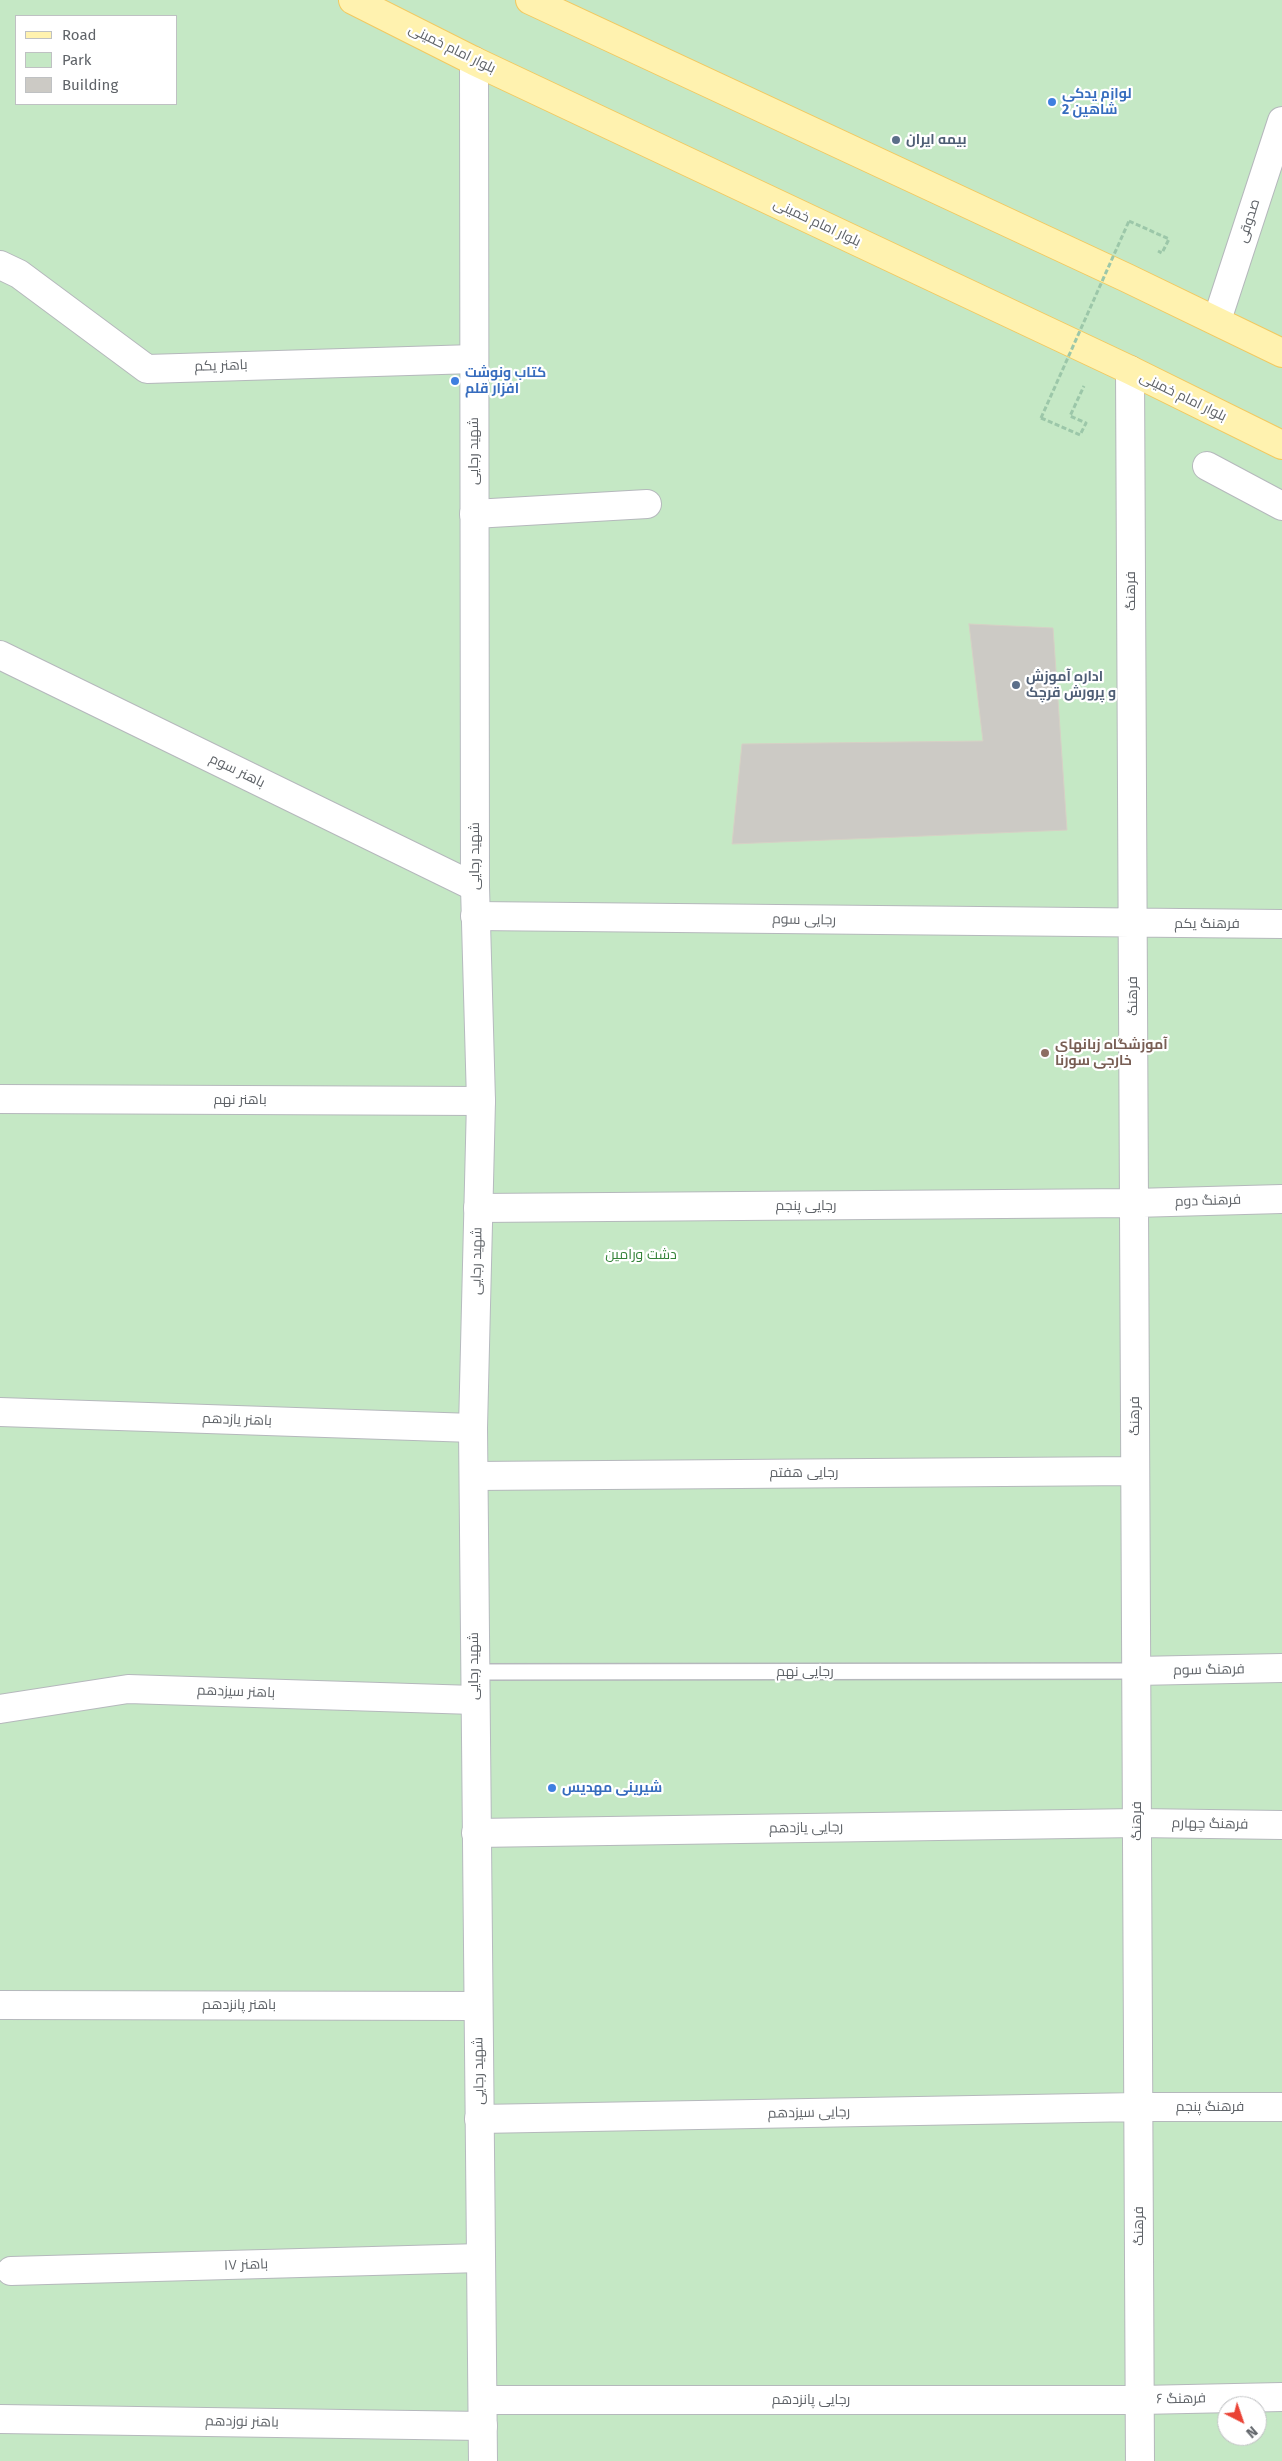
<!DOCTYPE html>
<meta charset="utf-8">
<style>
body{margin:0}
#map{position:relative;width:1282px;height:2461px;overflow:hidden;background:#f1efe8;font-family:"Fira Sans",sans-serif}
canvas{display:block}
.legend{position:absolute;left:15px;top:15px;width:162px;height:90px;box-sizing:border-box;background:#fff;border:1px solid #bfc1c3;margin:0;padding:6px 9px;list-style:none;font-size:15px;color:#5f6368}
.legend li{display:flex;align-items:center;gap:10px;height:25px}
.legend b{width:25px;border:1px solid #bfc1c3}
.north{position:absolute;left:1217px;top:2396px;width:50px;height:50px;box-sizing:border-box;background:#fff;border:1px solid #bfc1c3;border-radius:50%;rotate:139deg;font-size:14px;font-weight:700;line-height:20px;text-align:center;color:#5f6368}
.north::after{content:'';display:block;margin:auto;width:18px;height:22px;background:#ea4335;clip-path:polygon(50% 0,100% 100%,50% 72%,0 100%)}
</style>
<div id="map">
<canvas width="1282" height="2461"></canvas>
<ul class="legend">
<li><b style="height:6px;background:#fff2af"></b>Road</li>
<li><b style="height:14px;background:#c5e8c5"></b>Park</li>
<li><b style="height:14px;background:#cccac5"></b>Building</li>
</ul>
<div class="north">N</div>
</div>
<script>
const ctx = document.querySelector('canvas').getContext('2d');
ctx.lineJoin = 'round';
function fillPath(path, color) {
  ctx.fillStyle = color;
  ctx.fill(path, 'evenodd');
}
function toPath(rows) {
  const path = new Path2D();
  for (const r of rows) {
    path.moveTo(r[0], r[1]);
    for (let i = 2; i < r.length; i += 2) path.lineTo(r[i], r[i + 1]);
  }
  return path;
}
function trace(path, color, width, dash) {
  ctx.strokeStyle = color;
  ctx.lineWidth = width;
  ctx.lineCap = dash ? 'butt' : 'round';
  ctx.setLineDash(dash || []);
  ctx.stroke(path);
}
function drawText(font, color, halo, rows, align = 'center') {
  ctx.font = font + ' "Fira Sans",Cairo,sans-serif';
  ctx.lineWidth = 4.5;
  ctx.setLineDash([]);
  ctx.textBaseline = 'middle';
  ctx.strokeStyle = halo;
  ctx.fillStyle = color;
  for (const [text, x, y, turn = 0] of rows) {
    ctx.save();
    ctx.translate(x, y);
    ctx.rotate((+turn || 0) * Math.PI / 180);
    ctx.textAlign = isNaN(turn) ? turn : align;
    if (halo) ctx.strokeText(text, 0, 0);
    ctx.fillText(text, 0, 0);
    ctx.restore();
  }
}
fillPath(toPath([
 [0,0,1282,0,1282,2461,0,2461],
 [16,16,176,16,176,104,16,104],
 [1227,2406,1257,2406,1257,2436,1227,2436]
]), '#c5e8c5');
const building = toPath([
 [969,624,1053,628,1067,830,732,844,742,744,983,741,969,624]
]);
fillPath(building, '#cccac5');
trace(building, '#d6d1c6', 1);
const lane = toPath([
 [474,1672,1136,1671]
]);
const street = toPath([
 [0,265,19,274,147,369,474,359],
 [1217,320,1282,121],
 [1130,370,1140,2461],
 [1207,466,1282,506],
 [474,514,647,504],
 [0,655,475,887],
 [475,916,1282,924],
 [0,1099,481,1101],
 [478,1208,1134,1203,1282,1199],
 [0,1412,473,1428],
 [474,1476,1135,1471],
 [1136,1671,1282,1668],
 [0,1709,128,1689,474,1700],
 [476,1833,1137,1823,1282,1825],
 [0,2005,478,2006],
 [479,2119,1138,2107,1282,2107],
 [11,2271,481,2258],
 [483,2400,1140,2400,1282,2397],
 [0,2419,483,2426]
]);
const secondary = toPath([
 [474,61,475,887,481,1101,473,1428,483,2461]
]);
const primary = toPath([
 [353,0,474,61,1130,370,1282,445],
 [530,0,1127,278,1282,353]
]);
trace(lane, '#b5b8bc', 18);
trace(street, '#b5b8bc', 30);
trace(secondary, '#b6babf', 30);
trace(primary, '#f2c960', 30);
trace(toPath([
 [1129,221,1169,239,1162,253,1158,251],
 [1041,418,1080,435,1086,423,1070,416,1084,386]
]), '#9cc7a9', 3, [5, 2.5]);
trace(lane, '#fff', 15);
trace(street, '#fff', 28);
trace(secondary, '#fff', 28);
trace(primary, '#fff2af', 28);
trace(toPath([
 [1041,418,1129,221]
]), '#9cc7a9', 3, [5, 2.5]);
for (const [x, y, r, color] of [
 [1052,102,5,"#3f7fe0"],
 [896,140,5,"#5c6f8a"],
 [455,381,5,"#3f7fe0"],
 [1016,685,5,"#5c6f8a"],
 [1045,1053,5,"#8d6e63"],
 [552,1788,5,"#3f7fe0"]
]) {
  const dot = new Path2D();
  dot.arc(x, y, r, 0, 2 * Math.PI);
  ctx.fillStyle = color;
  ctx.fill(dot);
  trace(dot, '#fff', 2);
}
drawText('14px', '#5f6368', '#fff', [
 ["بلوار امام خمینی",452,49,26],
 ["صدوقی",1249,221,-72],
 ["بلوار امام خمینی",817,223,25],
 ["باهنر یکم",221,366,-2],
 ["بلوار امام خمینی",1183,397,26],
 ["شهید رجایی",474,451,-90],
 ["فرهنگ",1131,591,-90],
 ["باهنر سوم",237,771,26],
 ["شهید رجایی",475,856,-90],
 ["رجایی سوم",804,920,1],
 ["فرهنگ یکم",1207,924],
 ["فرهنگ",1133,996,-90],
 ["باهنر نهم",240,1100],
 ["فرهنگ دوم",1208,1201,-2],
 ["رجایی پنجم",806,1206],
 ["شهید رجایی",477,1261,-89],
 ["فرهنگ",1135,1416,-90],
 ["باهنر یازدهم",237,1420,2],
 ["رجایی هفتم",804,1473],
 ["شهید رجایی",474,1666,-90],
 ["فرهنگ سوم",1209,1670,-1],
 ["رجایی نهم",805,1672],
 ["باهنر سیزدهم",236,1692,2],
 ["فرهنگ",1137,1821,-90],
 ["فرهنگ چهارم",1210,1824,1],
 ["رجایی یازدهم",806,1828,-1],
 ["باهنر پانزدهم",239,2005],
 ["شهید رجایی",479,2071,-91],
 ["فرهنگ پنجم",1210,2107],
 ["رجایی سیزدهم",809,2113,-1],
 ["فرهنگ",1139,2226,-90],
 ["باهنر ۱۷",246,2265,-2],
 ["فرهنگ ۶",1181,2399,-1],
 ["رجایی پانزدهم",811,2400],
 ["باهنر نوزدهم",242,2422,1]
]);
drawText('bold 14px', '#366cbe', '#fff', [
 ["لوازم یدکی",1062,94],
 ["شاهین 2",1062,110],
 ["کتاب ونوشت",465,373],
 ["افزار قلم",465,389],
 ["شیرینی مهدیس",562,1788]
], 'left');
drawText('bold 14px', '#4e5e75', '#fff', [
 ["بیمه ایران",906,140],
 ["اداره آموزش",1026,677],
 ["و پرورش قرچک",1026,693]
], 'left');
drawText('bold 14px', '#785e54', '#fff', [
 ["آموزشگاه زبانهای",1055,1045],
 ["خارجی سورنا",1055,1061]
], 'left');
drawText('14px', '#348238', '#fff', [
 ["دشت ورامین",641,1255]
]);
</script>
